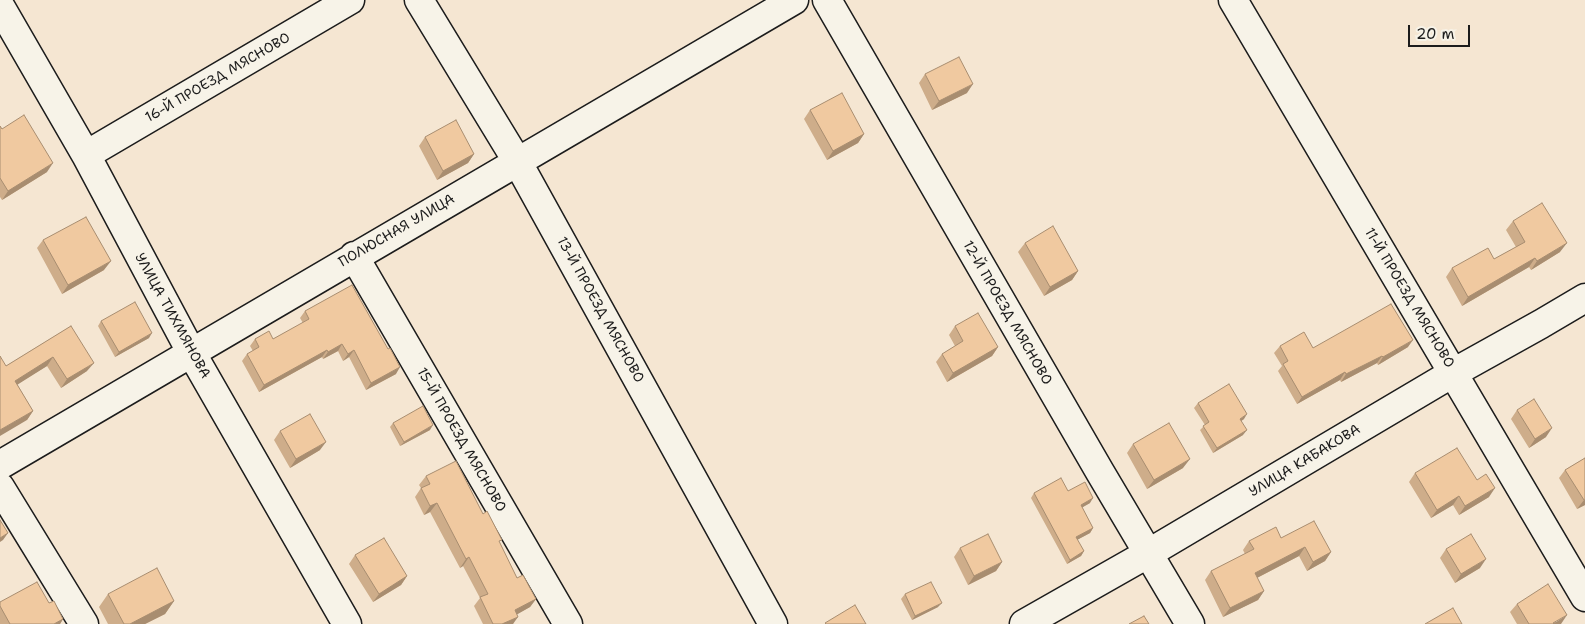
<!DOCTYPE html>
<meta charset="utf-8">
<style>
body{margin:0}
#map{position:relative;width:1585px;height:624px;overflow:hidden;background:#f5e6d2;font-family:"Shantell Sans",sans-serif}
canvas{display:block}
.scale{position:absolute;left:1408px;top:25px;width:62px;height:22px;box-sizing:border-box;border:2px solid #1c1c1c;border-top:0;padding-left:6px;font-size:15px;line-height:18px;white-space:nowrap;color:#1c1c1c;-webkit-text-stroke:4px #f7f3e8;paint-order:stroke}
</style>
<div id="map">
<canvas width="1585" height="624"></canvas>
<div class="scale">20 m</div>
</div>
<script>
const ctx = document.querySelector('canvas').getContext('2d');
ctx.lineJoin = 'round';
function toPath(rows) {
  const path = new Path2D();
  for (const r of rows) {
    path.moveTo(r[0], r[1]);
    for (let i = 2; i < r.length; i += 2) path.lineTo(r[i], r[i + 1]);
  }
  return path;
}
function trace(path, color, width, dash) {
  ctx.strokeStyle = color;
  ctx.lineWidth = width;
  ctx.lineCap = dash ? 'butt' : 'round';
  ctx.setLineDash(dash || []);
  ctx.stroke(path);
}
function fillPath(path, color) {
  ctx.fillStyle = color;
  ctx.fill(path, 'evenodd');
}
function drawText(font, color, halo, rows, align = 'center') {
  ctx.font = font + ' "Shantell Sans",sans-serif';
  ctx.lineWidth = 4;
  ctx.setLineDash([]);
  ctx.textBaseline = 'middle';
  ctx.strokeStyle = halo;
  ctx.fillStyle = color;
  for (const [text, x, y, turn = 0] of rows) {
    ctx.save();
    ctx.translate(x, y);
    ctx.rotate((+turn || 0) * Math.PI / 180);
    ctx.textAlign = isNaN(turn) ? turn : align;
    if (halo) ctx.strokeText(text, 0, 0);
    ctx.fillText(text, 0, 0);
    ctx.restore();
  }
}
const minor = toPath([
 [419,0,517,161,773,624],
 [827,0,1100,472,1190,624],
 [1233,0,1585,597],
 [0,6,86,155,191,352,347,624],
 [86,155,350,0],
 [354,256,568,624],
 [0,465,794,0],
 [0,487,84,624],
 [1024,624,1149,553,1453,373,1541,324,1585,298]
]);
trace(minor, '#1c1c1c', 31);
trace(minor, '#f7f3e8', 28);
fillPath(toPath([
 [925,74,967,93,932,110,919,83],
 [810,110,864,134,858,143,827,160,804,119],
 [0,126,2,129,47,172,2,200,0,197],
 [425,137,474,154,468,163,437,180,419,146],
 [1513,221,1560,252,1531,270,1529,267,1462,306,1446,277,1452,268,1494,259,1516,247,1506,230],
 [43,240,104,270,62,294,37,248],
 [1025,243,1078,271,1072,280,1044,296,1018,252],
 [305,311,396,374,366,390,349,357,343,361,338,351,323,359,322,357,259,392,242,361,247,354,253,351,250,346,255,339,273,339,303,323,300,318],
 [101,321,149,338,115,357,98,326],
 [71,326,87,371,61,388,47,366,17,384,33,411,27,420,6,366],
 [955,326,998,347,992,356,947,382,936,362,942,354,955,346,949,335],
 [1280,346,1313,348,1408,347,1378,365,1377,363,1341,382,1340,380,1297,404,1278,371,1282,366,1274,353],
 [1198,403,1244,419,1241,421,1243,435,1213,453,1200,430,1205,425,1194,408],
 [1517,410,1546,437,1529,448,1511,419],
 [393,423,430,430,400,446,390,427],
 [280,431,320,450,290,468,274,440],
 [1133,444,1183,468,1147,489,1127,453],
 [1585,458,1585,505,1577,509,1559,478,1565,470],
 [1415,473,1477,480,1489,497,1459,515,1453,505,1431,518,1409,482],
 [426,476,483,514,499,543,517,578,536,599,530,607,517,614,513,624,483,624,474,606,480,598,463,566,460,568,430,512,424,515,415,497,421,488,419,485],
 [1068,491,1090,503,1082,507,1093,528,1090,533,1077,540,1084,551,1081,556,1067,564,1031,498,1034,493],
 [1281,538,1331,552,1325,561,1307,571,1299,556,1257,578,1264,591,1258,600,1223,617,1205,580,1211,571,1245,554,1243,550,1249,541],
 [960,548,1002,562,996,571,968,585,954,557],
 [1446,549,1480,568,1455,583,1440,558],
 [355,555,407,576,401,585,373,602,349,564],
 [108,594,174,601,165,614,145,624,108,624,99,607],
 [905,594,938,607,912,620,901,599],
 [0,602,49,603,63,619,60,624,0,624],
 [1517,604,1561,624,1517,624,1510,612]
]), '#cead8a');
fillPath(toPath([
 [973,84,967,93,932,110,939,101],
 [864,134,858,143,827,160,833,151],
 [474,154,468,163,437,180,443,171],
 [53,163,47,172,2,200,8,191],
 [1567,243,1560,252,1531,270,1537,261],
 [1535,258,1529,267,1462,306,1468,297],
 [111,261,104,270,62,294,68,285],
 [1078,271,1072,280,1044,296,1050,287],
 [152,333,149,338,115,357,119,352],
 [1413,340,1408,347,1378,365,1383,357],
 [342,344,338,351,323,359,328,352],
 [998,347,992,356,947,382,953,373],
 [327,350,322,357,259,392,264,385],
 [354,350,349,357,343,361,348,354],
 [1382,356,1377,363,1341,382,1346,374],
 [53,357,47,366,9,390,15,381],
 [94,363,87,371,61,388,67,379],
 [400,367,396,374,366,390,371,383],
 [1345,372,1340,380,1297,404,1302,397],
 [33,411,27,420,0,436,0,430],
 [1247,414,1244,419,1237,424,1240,419],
 [433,425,430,430,400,446,404,442],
 [1552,428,1546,437,1529,448,1535,439],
 [1247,430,1243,435,1213,453,1217,448],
 [326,442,320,450,290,468,296,459],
 [1190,459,1183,468,1147,489,1154,480],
 [1495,488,1489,497,1459,515,1465,506],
 [1459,496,1453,505,1431,518,1437,510],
 [1093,498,1090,503,1078,510,1081,505],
 [1584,500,1585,500,1585,505,1577,509],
 [437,503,430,512,424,515,430,506],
 [1093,528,1090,533,1073,542,1076,537],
 [8,533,3,540,0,542,0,538],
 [1305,547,1299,556,1249,582,1255,573],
 [1084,551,1081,556,1067,564,1070,560],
 [1331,552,1325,561,1307,571,1313,562],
 [469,557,463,566,460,568,466,559],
 [1486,559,1480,568,1455,583,1461,574],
 [1002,562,996,571,968,585,974,576],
 [407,576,401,585,373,602,379,594],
 [1264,591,1258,600,1223,617,1230,608],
 [536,599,530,607,509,619,515,610],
 [174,601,165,614,145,624,130,624],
 [942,603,938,607,912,620,915,616],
 [1567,615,1561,624,1553,624],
 [518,617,513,624,502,624],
 [63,619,60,624,54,624]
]), '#a88d70');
const building = toPath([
 [959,57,973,84,939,101,925,74,959,57],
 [842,93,864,134,833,151,810,110,842,93],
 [24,115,53,163,8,191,0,178,0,126,2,129,24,115],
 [456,120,474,154,443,171,425,137,456,120],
 [1542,203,1567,243,1537,261,1535,258,1468,297,1452,268,1488,248,1494,259,1525,242,1513,221,1542,203],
 [86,217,111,261,68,285,43,240,86,217],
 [1053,226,1078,271,1050,287,1025,243,1053,226],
 [352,285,388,349,390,348,400,367,371,383,354,350,348,354,342,344,328,352,327,350,264,385,247,354,259,347,255,339,269,331,273,339,309,319,305,311,352,285],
 [135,302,152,333,119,352,101,321,135,302],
 [1391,304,1413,340,1383,357,1382,356,1346,374,1345,372,1302,397,1283,364,1288,361,1280,346,1304,332,1313,348,1391,304],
 [978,313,998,347,953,373,942,354,963,341,955,326,978,313],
 [71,326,94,363,67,379,53,357,15,381,33,411,0,430,0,356,6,366,71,326],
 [1229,384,1247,414,1240,419,1247,430,1217,448,1203,426,1209,422,1198,403,1229,384],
 [1534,399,1552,428,1535,439,1517,410,1534,399],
 [423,406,433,425,404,442,393,423,423,406],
 [310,414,326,442,296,459,280,431,310,414],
 [1169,423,1190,459,1154,480,1133,444,1169,423],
 [1457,448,1477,480,1486,474,1495,488,1465,506,1459,496,1437,510,1415,473,1457,448],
 [1585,458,1585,500,1584,500,1565,470,1585,458],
 [456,461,483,514,487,511,502,540,499,541,517,578,523,575,536,599,515,610,518,617,502,624,493,624,480,597,488,594,469,557,466,559,437,503,430,506,421,488,430,484,426,476,456,461],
 [1061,478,1068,491,1085,482,1093,498,1081,505,1093,528,1076,537,1084,551,1070,560,1034,493,1061,478],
 [0,520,8,533,0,538,0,520],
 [1314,521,1331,552,1313,562,1305,547,1255,573,1264,591,1230,608,1211,571,1254,549,1249,541,1276,527,1281,538,1314,521],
 [988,534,1002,562,974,576,960,548,988,534],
 [1471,534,1486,559,1461,574,1446,549,1471,534],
 [384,538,407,576,379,594,355,555,384,538],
 [157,568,174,601,130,624,124,624,108,594,157,568],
 [37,582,49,603,54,601,63,619,54,624,10,624,0,606,0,602,37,582],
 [931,582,942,603,915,616,905,594,931,582],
 [1548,584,1567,615,1553,623,1554,624,1529,624,1517,604,1548,584],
 [855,605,866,624,826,624,825,623,855,605],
 [1453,608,1462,624,1425,624,1453,608],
 [1144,616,1149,624,1129,624,1144,616]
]);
fillPath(building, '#f0c9a0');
trace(building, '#a88d70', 1);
drawText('14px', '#1c1c1c', '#f7f3e8', [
 ["16-Й ПРОЕЗД МЯСНОВО",218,78,-30],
 ["ПОЛЮСНАЯ УЛИЦА",397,231,-30],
 ["11-Й ПРОЕЗД МЯСНОВО",1409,298,59],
 ["13-Й ПРОЕЗД МЯСНОВО",600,310,61],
 ["12-Й ПРОЕЗД МЯСНОВО",1007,313,60],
 ["УЛИЦА ТИХМЯНОВА",172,316,61],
 ["15-Й ПРОЕЗД МЯСНОВО",461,440,60],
 ["УЛИЦА КАБАКОВА",1305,461,-31]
]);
</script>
